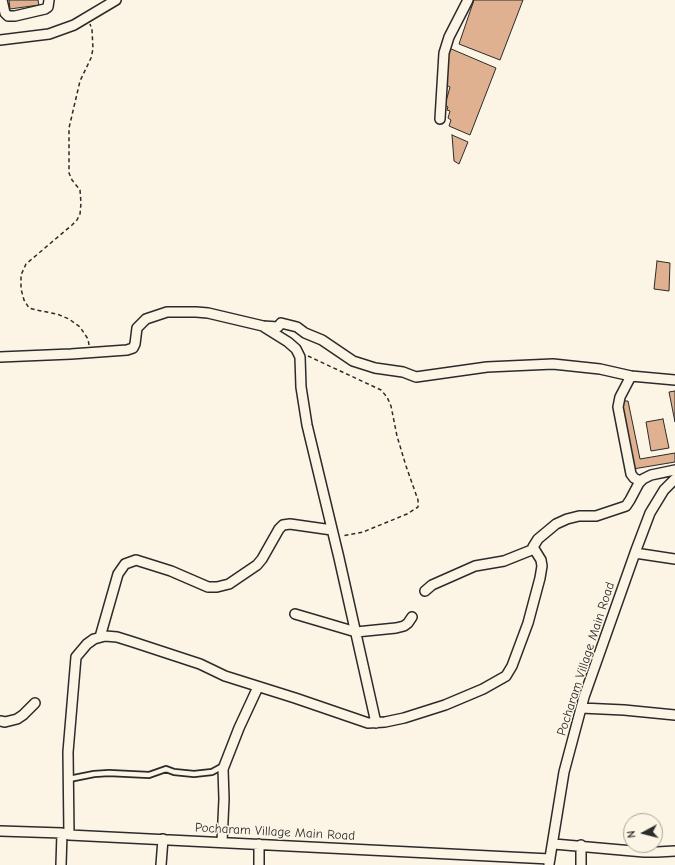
<!DOCTYPE html>
<style>
body{margin:0}
#map{position:relative;width:675px;height:865px;overflow:hidden;background:#fcf5e5;font-family:"Comic Neue",sans-serif}
canvas{display:block}
.north{position:absolute;left:623px;top:813px;width:40px;height:40px;box-sizing:border-box;background:#fcf5e5;border:1px solid #a8a49b;border-radius:50%;rotate:263deg;font-size:11px;font-weight:700;line-height:16px;text-align:center;color:#2b2b2b}
.north::after{content:'';display:block;margin:auto;width:14px;height:18px;background:#2b2b2b;clip-path:polygon(50% 0,100% 100%,50% 72%,0 100%)}
</style>
<div id="map">
<canvas width="675" height="865"></canvas>
<div class="north">N</div>
</div>
<script>
const ctx = document.querySelector('canvas').getContext('2d');
ctx.lineJoin = 'round';
function fillPath(path, color) {
  ctx.fillStyle = color;
  ctx.fill(path, 'evenodd');
}
function toPath(rows) {
  const path = new Path2D();
  for (const r of rows) {
    path.moveTo(r[0], r[1]);
    for (let i = 2; i < r.length; i += 2) path.lineTo(r[i], r[i + 1]);
  }
  return path;
}
function trace(path, color, width, dash) {
  ctx.strokeStyle = color;
  ctx.lineWidth = width;
  ctx.lineCap = dash ? 'butt' : 'round';
  ctx.setLineDash(dash || []);
  ctx.stroke(path);
}
function drawText(font, color, halo, rows, align = 'center') {
  ctx.font = font + ' "Comic Neue",sans-serif';
  ctx.lineWidth = 3;
  ctx.setLineDash([]);
  ctx.textBaseline = 'middle';
  ctx.strokeStyle = halo;
  ctx.fillStyle = color;
  for (const [text, x, y, turn = 0] of rows) {
    ctx.save();
    ctx.translate(x, y);
    ctx.rotate((+turn || 0) * Math.PI / 180);
    ctx.textAlign = isNaN(turn) ? turn : align;
    if (halo) ctx.strokeText(text, 0, 0);
    ctx.fillText(text, 0, 0);
    ctx.restore();
  }
}
const building = toPath([
 [9,0,38,0,39,5,10,9,9,0],
 [474,0,523,0,500,60,459,44,474,0],
 [449,48,496,68,470,135,449,126,451,120,448,118,450,111,447,110,448,107,445,105,450,87,446,85,449,48],
 [452,135,468,142,459,164,454,161,452,135],
 [657,261,670,263,669,291,654,289,657,261],
 [675,391,675,422,669,392,675,391],
 [621,401,628,401,640,459,675,453,675,462,633,469,621,401],
 [663,419,669,448,651,451,646,422,663,419]
]);
fillPath(building, '#dfb190');
trace(building, '#2b2b2b', 1);
const service = toPath([
 [69,779,94,774,109,773,149,775,166,769,174,772,194,774,212,772,223,766]
]);
const minor = toPath([
 [2,0,5,13,8,16,15,16,45,9,48,7,49,0],
 [0,40,49,34,74,25,116,0],
 [440,119,444,53,449,37,468,0],
 [264,327,288,342,296,349,300,357,301,387,307,425,339,558,376,723],
 [0,357,71,354,127,350,133,348,135,344,137,328,146,319,167,312,196,312,208,313,263,326,278,327,281,323,297,327,305,333,322,340,353,361,375,368,403,372,416,377,487,367,553,364,600,369,631,376,675,380],
 [631,376,620,397,618,407,631,474,634,478,640,481],
 [635,553,675,559],
 [425,591,432,585,475,566,504,561,534,549],
 [295,614,356,632,396,628,404,626,408,623,412,617],
 [100,637,118,574,125,564,136,560,171,571,208,587,217,587,229,584,257,565,262,559,279,529,283,525,290,524,332,530],
 [581,708,624,710,675,715],
 [0,721,5,722,17,719,23,715,35,703],
 [0,831,62,833,69,835,550,859],
 [69,835,68,752,76,657,87,644,94,639,105,636,117,637,133,642,200,664,225,676,295,698,368,723,385,722,404,718,445,705,483,689,506,676,512,666,528,623,540,578,542,566,541,560,533,547,538,539,556,524,567,519,579,516,596,516,626,506,630,500,639,483,643,479,651,475,675,470],
 [222,842,224,799,223,769,239,728,258,687],
 [554,844,644,852,657,852,675,851],
 [549,864,564,772,584,697,636,550,650,513,664,490,675,479],
 [61,865,62,833],
 [161,865,163,839],
 [259,865,259,844],
 [581,865,581,845]
]);
trace(service, '#2b2b2b', 8);
trace(minor, '#2b2b2b', 12);
trace(toPath([
 [89,345,88,339,80,327,69,319,57,314,36,310,29,308,24,300,21,289,21,275,26,264,72,225,77,220,80,214,81,203,80,190,72,180,69,173,69,128,80,81,91,58,93,49,92,30,90,24],
 [308,356,381,390,387,397,391,406,397,436,406,466,418,500,418,507,407,514,363,532,342,536]
]), '#2b2b2b', 1.5, [4, 3]);
trace(service, '#fcf5e5', 4.5);
trace(minor, '#fcf5e5', 9);
drawText('13px', '#2b2b2b', '#fcf5e5', [
 ["Pocharam Village Main Road",586,659,-72],
 ["Pocharam Village Main Road",275,832,3]
]);
</script>
